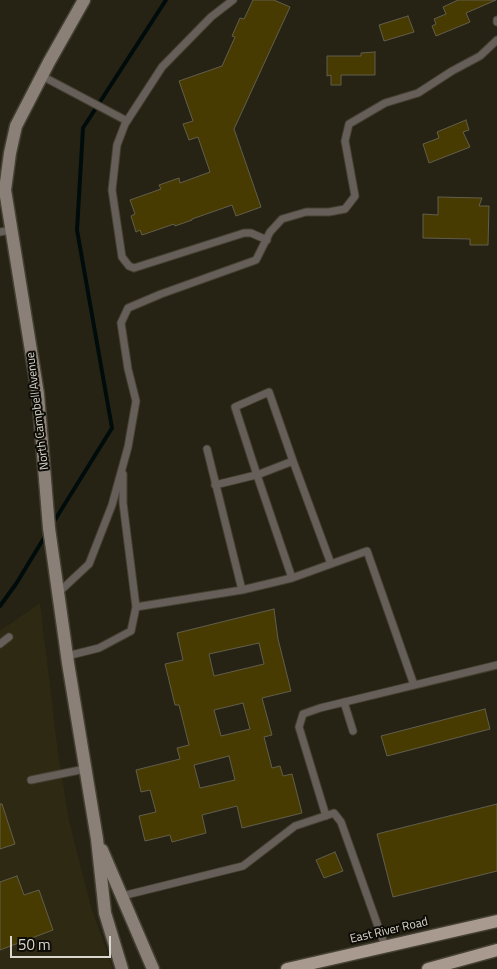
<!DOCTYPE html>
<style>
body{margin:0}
#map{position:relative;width:497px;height:969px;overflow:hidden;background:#272314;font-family:"Titillium Web",sans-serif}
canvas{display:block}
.scale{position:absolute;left:10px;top:936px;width:101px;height:22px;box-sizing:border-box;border:2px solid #dad8ce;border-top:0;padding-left:6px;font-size:15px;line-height:18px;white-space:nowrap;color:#dad8ce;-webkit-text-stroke:4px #0e0c06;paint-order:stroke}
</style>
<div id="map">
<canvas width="497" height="969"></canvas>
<div class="scale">50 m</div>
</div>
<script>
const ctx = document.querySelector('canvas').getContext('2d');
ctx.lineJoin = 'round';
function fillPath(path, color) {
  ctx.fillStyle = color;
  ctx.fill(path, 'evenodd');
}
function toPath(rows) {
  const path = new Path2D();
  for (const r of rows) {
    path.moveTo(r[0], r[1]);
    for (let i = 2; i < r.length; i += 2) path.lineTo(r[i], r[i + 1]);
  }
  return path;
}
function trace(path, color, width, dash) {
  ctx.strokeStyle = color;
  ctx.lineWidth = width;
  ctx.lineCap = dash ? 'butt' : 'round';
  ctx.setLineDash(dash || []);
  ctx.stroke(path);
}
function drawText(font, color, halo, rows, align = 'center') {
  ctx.font = font + ' "Titillium Web",sans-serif';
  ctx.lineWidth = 4;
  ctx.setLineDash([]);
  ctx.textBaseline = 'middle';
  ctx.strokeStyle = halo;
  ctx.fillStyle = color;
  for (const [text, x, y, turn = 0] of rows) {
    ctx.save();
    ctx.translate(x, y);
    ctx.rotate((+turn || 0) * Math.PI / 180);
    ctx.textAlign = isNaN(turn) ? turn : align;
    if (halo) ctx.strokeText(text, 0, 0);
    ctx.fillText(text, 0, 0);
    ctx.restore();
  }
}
fillPath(toPath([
 [40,603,58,753,69,821,91,907,113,969,0,969,0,631]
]), '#2e2912');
trace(toPath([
 [53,523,112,428,77,230,83,128,166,0],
 [0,606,16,584,47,533]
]), '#000c0c', 4);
const building = toPath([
 [253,0,274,0,290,7,234,129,261,207,236,216,232,205,192,219,192,220,175,226,174,224,142,235,140,230,136,232,131,216,135,214,130,200,161,189,159,185,179,178,180,183,210,172,198,137,189,140,183,124,193,121,179,81,222,66,235,37,232,36,240,18,244,19,253,0],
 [458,0,496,0,466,13,470,22,436,36,432,26,436,24,434,19,446,14,443,7,458,0],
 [408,16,414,32,384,41,379,25,408,16],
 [375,52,375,75,341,75,341,85,331,85,331,75,327,76,327,56,361,56,361,53,375,52],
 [466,120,469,130,463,132,470,147,429,163,423,144,439,138,437,132,466,120],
 [438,197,482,198,479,206,489,206,488,245,470,245,470,239,423,238,423,214,438,215,438,197],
 [274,609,278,639,291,691,262,698,272,735,264,737,272,768,280,766,283,776,292,774,302,813,242,828,237,806,202,815,206,833,172,842,170,835,145,841,139,816,156,812,150,790,141,792,136,770,180,759,177,748,189,745,179,705,175,705,165,664,183,660,177,633,274,609],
 [259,643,264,664,214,676,209,654,259,643],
 [243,703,250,729,221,736,214,710,243,703],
 [229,756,235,780,200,788,194,765,229,756],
 [485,709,490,729,387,756,381,736,485,709],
 [0,804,2,804,15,844,0,849,0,804],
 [497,804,497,871,393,897,377,834,497,804],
 [335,852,343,871,324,878,316,860,335,852],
 [17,876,24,895,39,890,53,930,0,950,0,882,17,876]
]);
fillPath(building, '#473b01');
trace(building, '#625e4d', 1);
const service = toPath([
 [233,0,211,17,162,67,125,124,117,145,112,190,122,257,129,266,134,268,244,233,251,233,267,240],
 [497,20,497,22],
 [42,76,127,121],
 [0,232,11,230],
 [207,449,242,590],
 [293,461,331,564],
 [215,485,256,475,257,475,293,461,269,392,235,407,257,475,292,578],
 [58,593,89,564,112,505,128,447,136,401,128,369,121,323,128,308,161,294,256,260,270,232,282,219,306,212,329,212,345,209,355,196,345,141,349,124,385,103,418,93,452,71,480,56,497,40],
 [136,607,242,590,292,578,367,551,414,685],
 [0,644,9,637],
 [67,656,99,648,131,631,136,607,123,503,123,474],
 [344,702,353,731],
 [31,780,85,769],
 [326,816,299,727,303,714,320,708,497,665],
 [122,896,243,866,295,826,334,813,341,822,385,946]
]);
const secondary = toPath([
 [84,0,49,62,16,126,10,153,5,190,38,394,49,528,68,663,97,839,105,913,122,969],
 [102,850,153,969]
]);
const primary = toPath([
 [287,969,497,921],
 [428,969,497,950]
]);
trace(service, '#444032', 9);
trace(secondary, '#444032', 15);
trace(primary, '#444032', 15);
trace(service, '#665f59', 7);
trace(secondary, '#8b8078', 12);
trace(primary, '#a99a8f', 12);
drawText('12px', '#dad8ce', '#0e0c06', [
 ["North Campbell Avenue",38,411,-97],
 ["East River Road",389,931,-13]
]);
</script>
